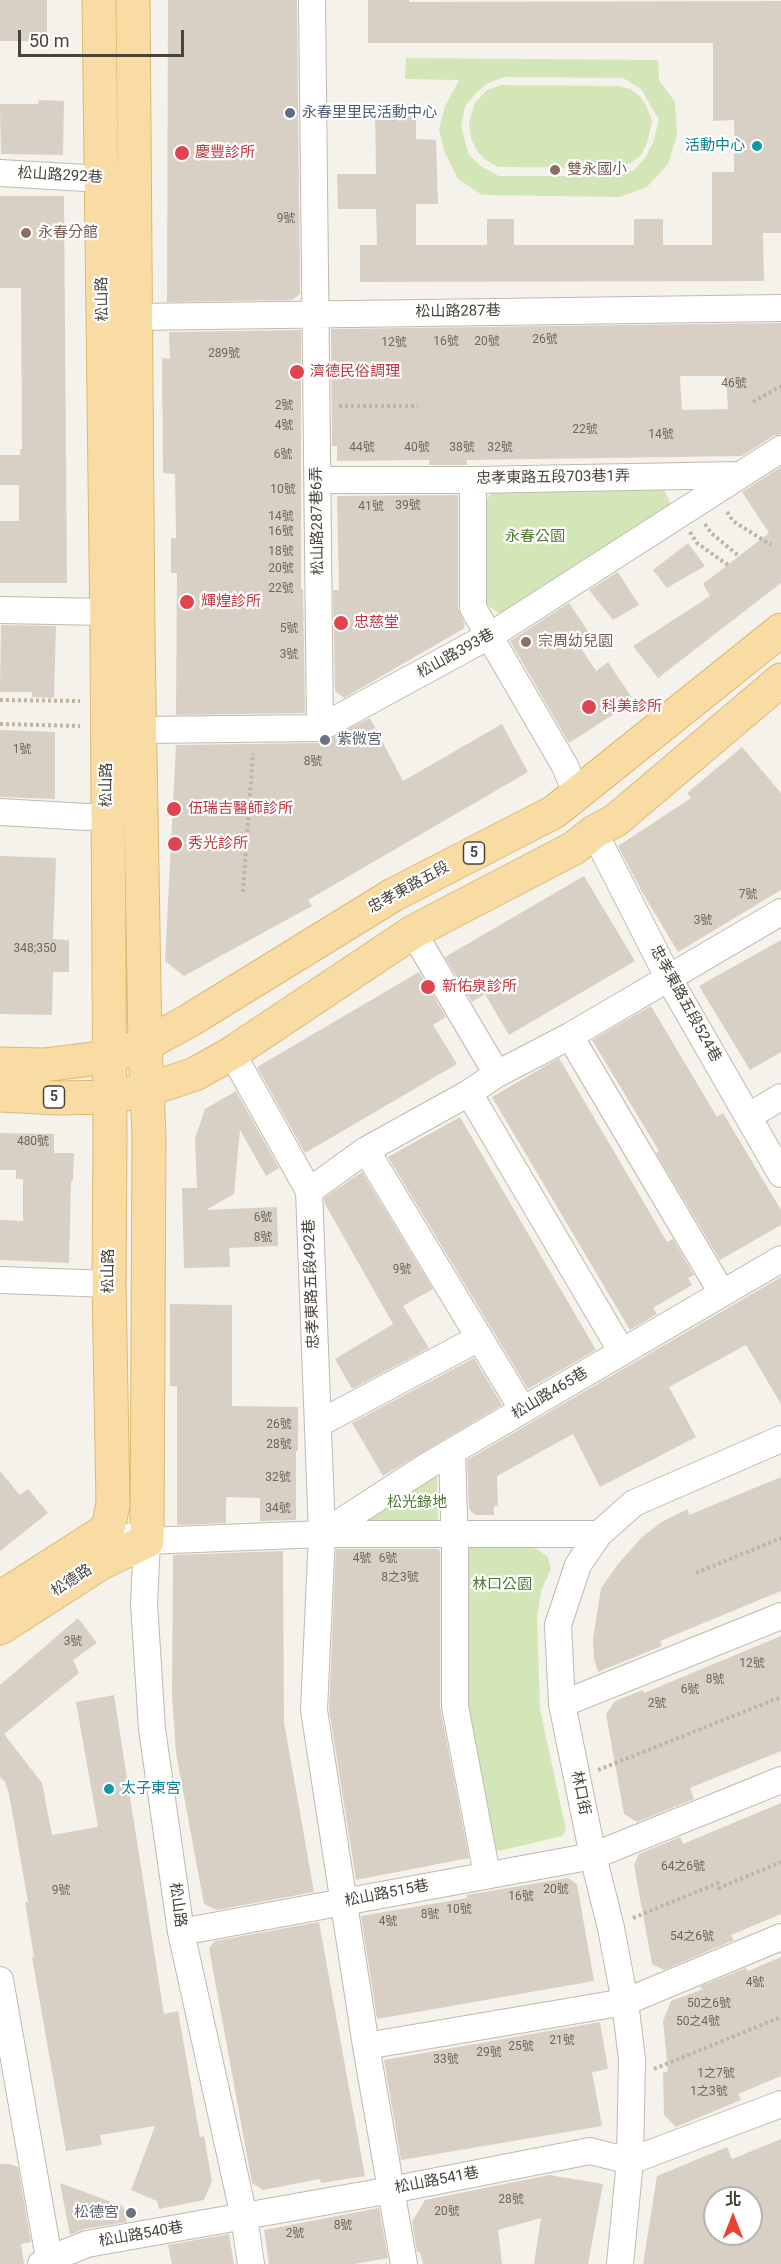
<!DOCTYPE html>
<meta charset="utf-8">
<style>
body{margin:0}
#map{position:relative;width:781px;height:2264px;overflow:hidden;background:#f5f2ec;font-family:Roboto,"Noto Sans TC",sans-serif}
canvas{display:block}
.north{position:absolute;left:703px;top:2186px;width:60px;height:60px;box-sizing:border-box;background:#fff;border:2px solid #b6b4b0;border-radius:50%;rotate:0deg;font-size:16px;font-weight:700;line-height:24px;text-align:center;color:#49433a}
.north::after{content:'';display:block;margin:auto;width:21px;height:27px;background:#ec422d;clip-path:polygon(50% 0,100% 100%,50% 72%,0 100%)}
.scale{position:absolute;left:18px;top:30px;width:166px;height:27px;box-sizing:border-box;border:3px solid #49433a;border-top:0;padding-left:8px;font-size:18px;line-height:21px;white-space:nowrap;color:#49433a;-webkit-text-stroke:4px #fff;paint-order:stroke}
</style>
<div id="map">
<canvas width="781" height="2264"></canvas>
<div class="north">北</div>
<div class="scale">50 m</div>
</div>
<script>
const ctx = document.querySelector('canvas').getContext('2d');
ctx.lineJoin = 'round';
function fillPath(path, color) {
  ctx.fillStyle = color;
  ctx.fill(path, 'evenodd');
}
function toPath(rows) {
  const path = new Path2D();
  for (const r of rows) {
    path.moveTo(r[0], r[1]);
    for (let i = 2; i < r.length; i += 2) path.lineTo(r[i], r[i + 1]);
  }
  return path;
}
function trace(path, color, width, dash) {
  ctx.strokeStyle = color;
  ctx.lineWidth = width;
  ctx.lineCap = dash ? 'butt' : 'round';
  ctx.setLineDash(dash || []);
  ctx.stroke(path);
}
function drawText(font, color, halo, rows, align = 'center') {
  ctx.font = font + ' Roboto,"Noto Sans TC",sans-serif';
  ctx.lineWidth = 4.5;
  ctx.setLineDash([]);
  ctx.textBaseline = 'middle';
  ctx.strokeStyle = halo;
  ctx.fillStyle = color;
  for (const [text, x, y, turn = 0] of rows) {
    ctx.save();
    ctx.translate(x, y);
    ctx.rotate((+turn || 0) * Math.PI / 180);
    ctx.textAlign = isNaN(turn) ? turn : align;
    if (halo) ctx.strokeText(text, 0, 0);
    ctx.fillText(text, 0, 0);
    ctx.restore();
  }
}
fillPath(toPath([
 [406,58,658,60,659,80,675,102,677,135,668,164,647,187,620,197,482,195,458,179,445,153,439,130,445,106,459,80,405,79],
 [505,77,623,78,641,89,659,120,653,143,645,158,634,170,618,176,499,176,482,167,469,155,461,126,465,107,475,94,488,83],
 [501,85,618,86,630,89,640,96,647,107,652,122,647,143,641,155,631,163,618,168,498,167,486,160,477,151,471,138,469,122,475,103,487,90],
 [662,485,673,509,504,617,487,605,484,502,497,487],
 [437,1468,438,1522,365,1525,359,1517],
 [513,1545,537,1549,548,1557,551,1569,541,1591,537,1618,540,1709,566,1830,562,1836,499,1851,494,1848,464,1706,463,1552,468,1546]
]), '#d3e6b8');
fillPath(toPath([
 [0,0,47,0,47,37,40,37,39,41,0,41],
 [168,0,297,0,300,294,292,300,167,302],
 [368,0,409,0,409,2,781,1,781,233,763,233,764,281,360,282,360,245,377,245,376,209,338,209,337,174,376,174,375,106,416,108,416,139,436,140,438,204,416,204,416,245,487,245,487,219,514,219,514,245,634,245,634,219,663,219,663,245,712,245,712,172,734,172,734,120,713,121,713,43,368,43],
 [39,100,64,101,63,155,1,154,0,104,38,104],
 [0,196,64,196,67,583,0,583,0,521,19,521,19,485,0,485,0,455,20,455,20,449,22,449,21,288,0,288],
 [781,323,781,434,773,436,742,456,467,460,467,465,429,465,429,460,337,461,337,446,332,446,331,329],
 [680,376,726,376,728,409,682,410],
 [301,330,301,589,303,589,305,713,176,715,177,573,171,573,171,538,176,538,175,474,163,473,162,358,170,359,169,332],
 [781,467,781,583,658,678,633,646,710,596,703,584,769,533,742,492],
 [458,495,458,608,465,624,463,629,344,698,335,691,333,590,339,590,337,496],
 [688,543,705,566,667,588,653,570],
 [618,572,639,605,613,620,589,590],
 [569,603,590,634,577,642,596,671,608,662,634,701,569,743,510,641],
 [1,625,56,626,54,698,32,697,32,692,0,692],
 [370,718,403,781,502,724,528,772,308,900,312,906,184,976,165,961,176,745,320,743],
 [0,730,55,732,55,799,0,797],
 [742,747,781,793,781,890,678,952,642,892,618,846,691,798,687,793],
 [0,856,56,858,53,939,69,940,69,972,53,972,52,1015,0,1014],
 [584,876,635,961,509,1035,485,994,472,1002,445,957],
 [781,940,781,1052,750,1070,699,986],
 [419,972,446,1017,433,1025,457,1064,305,1153,257,1067],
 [651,1006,717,1117,723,1113,781,1210,781,1225,720,1260,656,1153,659,1151,592,1040],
 [559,1058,667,1242,673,1239,694,1275,688,1278,692,1285,653,1308,657,1314,630,1330,492,1097],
 [236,1091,279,1168,266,1176,240,1130,234,1194,206,1210,277,1207,278,1246,229,1248,230,1267,184,1268,182,1188,197,1188,195,1138,205,1109],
 [460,1117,596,1350,528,1389,388,1157],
 [0,1133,54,1134,54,1153,74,1153,73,1181,71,1181,69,1263,0,1260,0,1220,23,1221,23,1179,16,1179,16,1170,0,1170],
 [362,1172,433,1289,403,1306,429,1348,352,1389,335,1359,393,1324,325,1204,324,1198],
 [781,1277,781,1404,746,1345,669,1387,696,1437,600,1487,573,1434,497,1476,498,1506,494,1506,494,1515,475,1515,469,1509,467,1460],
 [170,1304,232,1305,232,1406,298,1407,298,1451,296,1451,296,1520,260,1521,260,1498,226,1497,226,1523,177,1525,177,1386,170,1386],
 [474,1358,502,1405,383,1476,352,1423],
 [0,1471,20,1495,28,1489,48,1513,0,1551],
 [781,1477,781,1591,660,1641,662,1646,598,1672,594,1659,593,1638,601,1588,618,1564,642,1537,663,1521,688,1509,689,1515],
 [336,1549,438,1549,440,1551,440,1706,469,1858,356,1880,329,1709],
 [283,1551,284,1722,314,1892,217,1910,204,1904,176,1753,172,1695,173,1555],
 [78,1618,97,1643,73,1660,79,1673,4,1734,42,1783,52,1835,98,1827,76,1702,114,1695,164,2014,178,2011,200,2137,204,2136,212,2181,204,2200,159,2209,157,2201,131,2190,155,2126,100,2135,102,2145,66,2151,32,1957,34,1957,25,1902,28,1902,9,1794,5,1782,0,1777,0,1685],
 [781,1636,781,1751,690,1788,694,1799,637,1822,624,1814,606,1714,615,1701,643,1690,644,1693],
 [781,1803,781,1914,731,1935,734,1940,664,1970,652,1964,634,1865,639,1854,680,1837,683,1844],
 [568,1878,577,1884,594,1981,377,2019,361,1916,467,1898,466,1895],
 [319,1922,365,2176,321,2183,320,2179,263,2190,252,2183,209,1948,215,1941],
 [781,1957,781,2076,738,2094,741,2100,676,2127,664,2115,663,2073,668,2071,663,2021,671,2001,703,1989,699,1987,746,1968,748,1971],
 [600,2022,608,2069,592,2072,602,2126,401,2160,384,2060],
 [781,2139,781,2264,643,2264,657,2176,727,2147,732,2159],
 [715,2198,751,2198,751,2234,715,2234],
 [0,2164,10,2164,18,2167,31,2242,21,2244,24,2264,0,2264],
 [549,2175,603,2184,588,2264,534,2264,541,2218,498,2230,502,2264,423,2264,420,2252,417,2252,412,2222,425,2200],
 [60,2183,123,2206,127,2222,84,2229,70,2235],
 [379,2208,388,2258,354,2264,269,2264,264,2230],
 [229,2234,234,2264,172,2264,168,2245]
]), '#d9d0c5');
const minor = toPath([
 [312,0,320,728],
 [0,173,119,180],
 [135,317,781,308],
 [318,480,473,480,738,475],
 [473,480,473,608,565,766,577,795],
 [0,610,106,612],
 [141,730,320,728,496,632,781,449],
 [0,812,87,817,107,816],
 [594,832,669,979,781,1174],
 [413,932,497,1074],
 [570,1036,722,1293],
 [232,1053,309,1191,322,1534,314,1710,366,2046,404,2264],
 [469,1093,622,1352],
 [749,1116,781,1097],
 [366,1150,523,1410],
 [309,1191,366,1150,469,1093,497,1074,570,1036,781,912],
 [0,1280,109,1284],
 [318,1424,479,1338],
 [452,1452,455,1550,455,1706,487,1875],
 [322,1534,427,1466,781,1259],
 [132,1536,147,1541,322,1534,599,1534],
 [147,1541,144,1603,152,1729,181,1932,244,2217,251,2264],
 [562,1704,781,1616],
 [181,1932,593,1856,781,1780],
 [0,1980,50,2264],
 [366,2046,625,2002,781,1937],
 [41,2264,50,2259,87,2244,391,2190,590,2151,630,2161,781,2104],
 [620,2264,630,2161,632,2059,625,2002,611,1928,593,1856,562,1704,558,1625,578,1565,599,1534,634,1503,781,1439]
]);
const major = toPath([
 [0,1064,44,1065,108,1057,145,1045,190,1020,393,895,554,812,781,630],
 [0,1095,58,1098,109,1097,147,1090,195,1074,232,1053,413,932,574,848,594,832,616,820,781,680],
 [0,1598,108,1529,113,1504,109,1284,110,1139,107,637,99,0],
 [0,1628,101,1563,147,1541,149,1135,145,1045,138,636,133,0]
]);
trace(minor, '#c0b9af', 28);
trace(major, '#ddb972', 35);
trace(toPath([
 [753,402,781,386],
 [339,406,418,406],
 [727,512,733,521,771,545],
 [705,524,711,533,739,556],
 [690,532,697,543,728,565],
 [0,700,80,701],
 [0,724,80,726],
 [243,892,253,753],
 [696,1573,781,1538],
 [598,1770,781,1697],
 [633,1918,718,1883,719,1888,781,1862],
 [654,2069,781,2017]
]), '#c1b5a1', 4, [3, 3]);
trace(minor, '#fff', 26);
trace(major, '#f8dca3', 33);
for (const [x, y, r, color] of [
 [290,113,6,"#5c6f8a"],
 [757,146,6,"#0f9aa8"],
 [182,153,8,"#e0444e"],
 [555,170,6,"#8d6e63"],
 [26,233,6,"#8d6e63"],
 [297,372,8,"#e0444e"],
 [187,602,8,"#e0444e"],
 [341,623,8,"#e0444e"],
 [526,642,6,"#8d6e63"],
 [589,707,8,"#e0444e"],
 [325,740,6,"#6b7280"],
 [174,809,8,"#e0444e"],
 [175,844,8,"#e0444e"],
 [428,987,8,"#e0444e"],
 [109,1789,6,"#0f9aa8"],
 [131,2213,6,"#6b7280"]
]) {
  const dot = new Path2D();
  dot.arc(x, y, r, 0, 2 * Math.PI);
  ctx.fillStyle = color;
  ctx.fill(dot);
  trace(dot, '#fff', 2);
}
drawText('12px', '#6d665d', null, [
 ["9號",286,219],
 ["26號",545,340],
 ["16號",446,342],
 ["20號",487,342],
 ["12號",394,343],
 ["289號",224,354],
 ["46號",734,384],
 ["2號",284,406],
 ["4號",284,426],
 ["22號",585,430],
 ["14號",661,435],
 ["44號",362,448],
 ["40號",417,448],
 ["38號",462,448],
 ["32號",500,448],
 ["6號",283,455],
 ["10號",283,490],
 ["39號",408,506],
 ["41號",371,507],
 ["14號",281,517],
 ["16號",281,532],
 ["18號",281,552],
 ["20號",281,569],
 ["22號",281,589],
 ["5號",289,629],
 ["3號",289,655],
 ["1號",22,750],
 ["8號",313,762],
 ["7號",748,895],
 ["3號",703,921],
 ["348;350",35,949],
 ["480號",33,1142],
 ["6號",263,1218],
 ["8號",263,1238],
 ["9號",402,1270],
 ["26號",279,1425],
 ["28號",279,1445],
 ["32號",278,1478],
 ["34號",278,1509],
 ["4號",362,1559],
 ["6號",388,1559],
 ["8之3號",400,1578],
 ["3號",73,1642],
 ["12號",752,1664],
 ["8號",715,1680],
 ["6號",690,1690],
 ["2號",657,1704],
 ["64之6號",683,1867],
 ["20號",556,1890],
 ["9號",61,1891],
 ["16號",521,1897],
 ["10號",459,1910],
 ["8號",430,1915],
 ["4號",388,1922],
 ["54之6號",692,1937],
 ["4號",755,1983],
 ["50之6號",709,2004],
 ["50之4號",698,2022],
 ["21號",562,2041],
 ["25號",521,2047],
 ["29號",489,2053],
 ["33號",446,2060],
 ["1之7號",716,2074],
 ["1之3號",709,2092],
 ["28號",511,2200],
 ["20號",447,2212],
 ["8號",343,2226],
 ["2號",295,2234]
]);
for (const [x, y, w] of [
 [474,853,21],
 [54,1097,21]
]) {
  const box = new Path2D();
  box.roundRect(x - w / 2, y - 11, w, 22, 4.5);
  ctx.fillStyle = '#fff';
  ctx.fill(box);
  trace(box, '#49433a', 1.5);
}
drawText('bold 14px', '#49433a', null, [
 ["5",474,853],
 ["5",54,1097]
]);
drawText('15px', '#4e5e75', '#fff', [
 ["永春里里民活動中心",302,113]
], 'left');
drawText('15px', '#0d838f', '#fff', [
 ["活動中心",745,146],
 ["太子東宮",121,1789,"left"]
], 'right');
drawText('15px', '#be3a42', '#fff', [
 ["慶豐診所",195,153],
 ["濟德民俗調理",310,372],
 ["輝煌診所",201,602],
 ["忠慈堂",354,623],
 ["科美診所",602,707],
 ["伍瑞吉醫師診所",188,809],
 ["秀光診所",188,844],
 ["新佑泉診所",442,987]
], 'left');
drawText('15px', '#785e54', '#fff', [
 ["雙永國小",567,170],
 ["永春分館",38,233],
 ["宗周幼兒園",538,642]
], 'left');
drawText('15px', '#49433a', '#fff', [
 ["松山路292巷",60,176,3],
 ["松山路",103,299,-91],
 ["松山路287巷",458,312,-1],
 ["忠孝東路五段703巷1弄",553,478,-1],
 ["松山路287巷6弄",318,521,-91],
 ["松山路393巷",456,654,-29],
 ["松山路",107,785,-90],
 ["忠孝東路五段",409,888,-29],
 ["忠孝東路五段524巷",685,1004,61],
 ["松山路",109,1271,-90],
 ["忠孝東路五段492巷",312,1284,-92],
 ["松山路465巷",550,1394,-31],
 ["松德路",72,1581,-33],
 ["林口街",580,1793,79],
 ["松山路515巷",387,1894,-11],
 ["松山路",177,1905,82],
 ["松山路541巷",437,2181,-11],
 ["松山路540巷",141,2235,-10]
]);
drawText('15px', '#4e7830', '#fff', [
 ["永春公園",535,537],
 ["松光錄地",417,1503],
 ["林口公園",502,1585]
]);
drawText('15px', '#5b616d', '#fff', [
 ["紫微宮",337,740],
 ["松德宮",119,2213,"right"]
], 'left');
</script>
